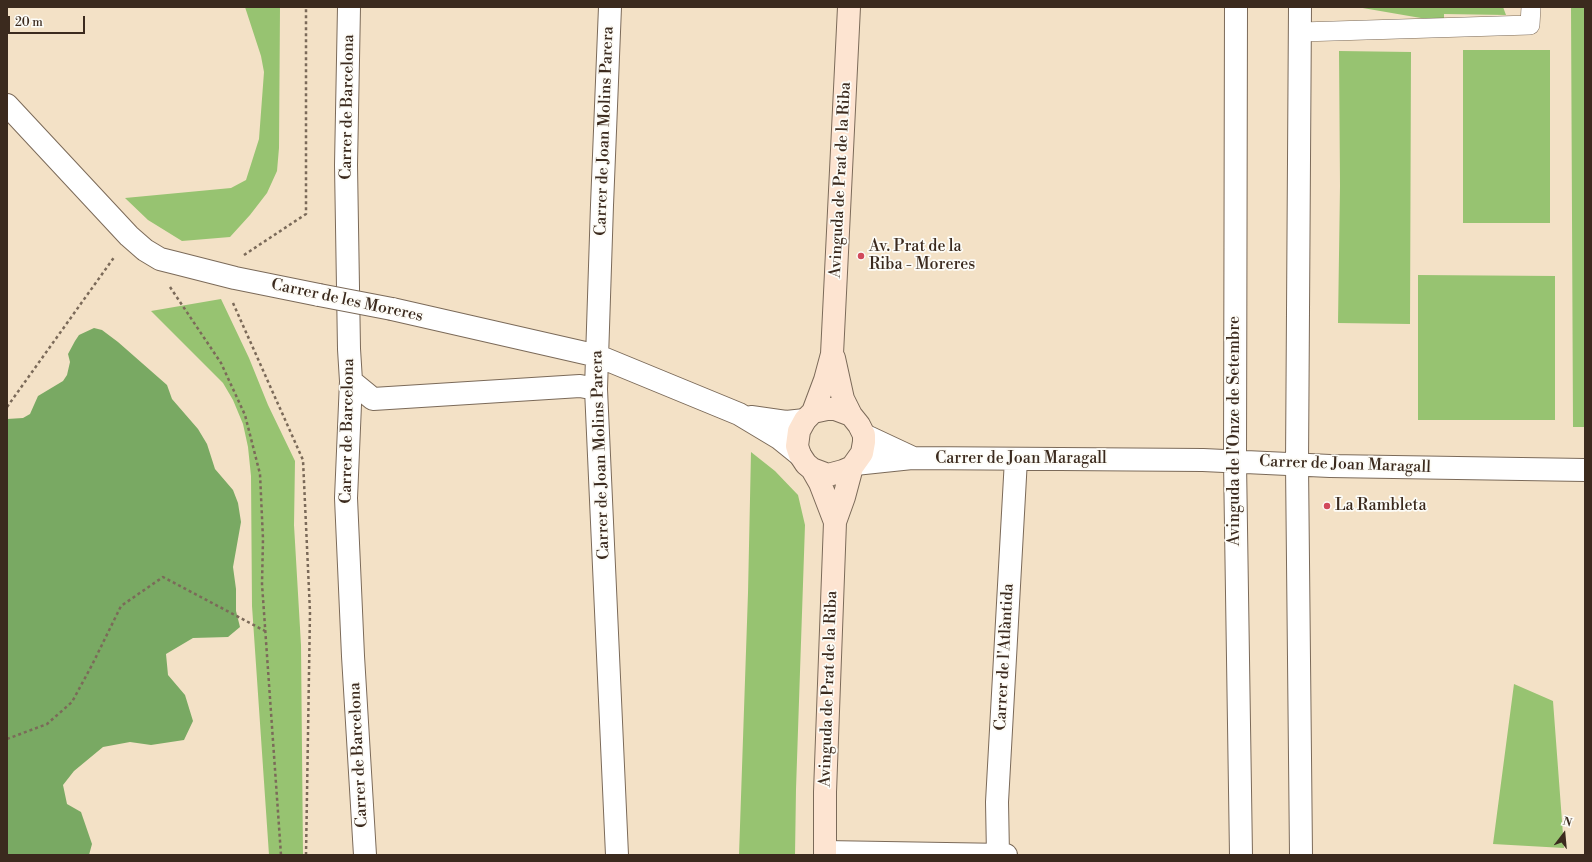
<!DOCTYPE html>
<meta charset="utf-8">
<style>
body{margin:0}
#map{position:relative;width:1592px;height:862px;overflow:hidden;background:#f3e1c6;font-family:"Libre Bodoni",serif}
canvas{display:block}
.frame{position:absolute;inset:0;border:8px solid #3b2a1e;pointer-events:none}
.north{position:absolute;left:1544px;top:814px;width:40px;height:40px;-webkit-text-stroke:3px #fdfcf7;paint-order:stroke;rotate:16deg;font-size:11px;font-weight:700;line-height:16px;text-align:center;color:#3b2a1e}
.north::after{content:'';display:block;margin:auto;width:14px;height:18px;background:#3b2a1e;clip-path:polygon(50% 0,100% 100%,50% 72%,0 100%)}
.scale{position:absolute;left:8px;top:16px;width:77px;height:18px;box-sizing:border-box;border:2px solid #3b2a1e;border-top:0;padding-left:5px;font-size:12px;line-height:14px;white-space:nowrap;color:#3b2a1e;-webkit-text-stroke:3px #fdfcf7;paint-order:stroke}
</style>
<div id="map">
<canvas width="1592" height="862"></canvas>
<div class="frame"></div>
<div class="north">N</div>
<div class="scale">20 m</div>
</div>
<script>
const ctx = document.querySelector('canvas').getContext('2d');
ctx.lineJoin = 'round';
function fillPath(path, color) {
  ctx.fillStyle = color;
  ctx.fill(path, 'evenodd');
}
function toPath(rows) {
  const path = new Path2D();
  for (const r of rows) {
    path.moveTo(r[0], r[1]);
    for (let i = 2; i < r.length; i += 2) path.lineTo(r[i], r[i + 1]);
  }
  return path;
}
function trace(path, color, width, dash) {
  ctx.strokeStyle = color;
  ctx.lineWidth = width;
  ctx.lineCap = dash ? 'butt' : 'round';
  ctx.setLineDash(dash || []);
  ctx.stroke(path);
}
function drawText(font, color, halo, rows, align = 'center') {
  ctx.font = font + ' "Libre Bodoni",serif';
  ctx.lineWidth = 3.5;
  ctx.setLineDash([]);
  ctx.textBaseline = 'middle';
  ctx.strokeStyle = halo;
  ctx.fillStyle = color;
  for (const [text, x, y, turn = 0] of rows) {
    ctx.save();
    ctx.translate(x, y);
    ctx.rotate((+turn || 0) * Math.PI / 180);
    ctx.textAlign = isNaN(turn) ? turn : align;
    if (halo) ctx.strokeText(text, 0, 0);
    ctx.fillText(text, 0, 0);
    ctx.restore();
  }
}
fillPath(toPath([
 [245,7,280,7,279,148,277,171,267,193,250,215,230,237,182,241,148,220,125,198,231,188,246,180,259,139,264,72,261,56],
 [1357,7,1503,7,1506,15,1444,14,1444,22],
 [1571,7,1585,7,1585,427,1573,427],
 [1463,50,1550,50,1550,223,1463,223],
 [1339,51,1411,52,1410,324,1338,323,1340,186],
 [1418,275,1555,276,1555,420,1418,420],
 [221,299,249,358,268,405,295,461,294,525,301,645,303,855,269,855,252,606,251,476,248,447,243,424,233,400,223,383,151,311],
 [751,452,775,471,798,495,805,525,796,789,795,855,739,855,748,593],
 [1514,684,1553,701,1564,848,1493,844]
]), '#97c371');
fillPath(toPath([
 [94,328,102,330,118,342,167,385,172,399,198,429,207,444,215,469,233,490,238,503,241,522,233,567,236,589,236,611,240,627,228,637,193,638,166,654,168,675,185,695,193,721,184,740,151,745,130,742,103,747,74,771,63,785,67,804,81,812,92,844,89,855,7,855,7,419,23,418,30,414,38,396,63,381,67,375,70,362,68,354,75,341,79,335]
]), '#79a963');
const pedestrian = toPath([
 [1301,32,1530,25,1531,7]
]);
const minor = toPath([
 [349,7,346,165,349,349,351,381,346,498,353,656,365,855],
 [610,7,602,205,596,389,617,855],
 [1236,7,1235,462,1241,855],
 [1300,7,1297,464,1301,855],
 [7,105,129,236,145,250,160,259,176,263,235,278,319,295],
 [392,309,598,356,739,414,779,438,800,455],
 [351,381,373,399,580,386,596,389],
 [751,417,786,422,805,420],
 [864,435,911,457],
 [855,464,912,458,1060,459,1203,460,1330,466,1585,470],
 [825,852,1006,855],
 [998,855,997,802,1016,459]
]);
const secondary = toPath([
 [834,358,843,399,851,415,859,425,864,435,864,442,862,453,852,467,843,471,828,475,812,469,806,464,800,455,797,446,799,431,805,420,813,412,827,409,835,409,851,415],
 [813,412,825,380,832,354,849,7],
 [812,469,820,483,835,522],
 [825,855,825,792,835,522,844,497,852,467]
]);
trace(pedestrian, '#7b6a59', 20);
trace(minor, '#7b6a59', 24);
trace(secondary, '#7b6a59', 24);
trace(toPath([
 [244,255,306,214,306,7],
 [170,287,221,363,245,415,260,474,263,539,262,584,281,855],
 [233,303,303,460,310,612,306,855],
 [7,407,115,256],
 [7,739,47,724,72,702,92,665,121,606,163,577,265,631]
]), '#7b6a59', 2.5, [3, 3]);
trace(pedestrian, '#fff', 19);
trace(minor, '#fff', 22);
trace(secondary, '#fde4d1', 22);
const minorBridge = toPath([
 [319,295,392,309]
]);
trace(minorBridge, '#7b6a59', 24, []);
trace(minorBridge, '#fff', 22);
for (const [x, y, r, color] of [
 [861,256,4,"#d1495b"],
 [1327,506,4,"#d1495b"]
]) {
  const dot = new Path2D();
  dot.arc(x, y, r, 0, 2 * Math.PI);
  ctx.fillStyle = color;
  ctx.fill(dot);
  trace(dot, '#fdfcf7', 1.5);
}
drawText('16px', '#3b2a1e', '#fdfcf7', [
 ["Carrer de Barcelona",348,107,-89],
 ["Carrer de Joan Molins Parera",605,131,-88],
 ["Avinguda de Prat de la Riba",841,180,-87],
 ["Carrer de les Moreres",347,301,12],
 ["Carrer de Barcelona",348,431,-89],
 ["Avinguda de l'Onze de Setembre",1235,431,-90],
 ["Carrer de Joan Molins Parera",601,455,-92],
 ["Carrer de Joan Maragall",1021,459],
 ["Carrer de Joan Maragall",1345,465,2],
 ["Carrer de l'Atlàntida",1005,657,-87],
 ["Avinguda de Prat de la Riba",829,689,-88],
 ["Carrer de Barcelona",359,755,-93]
]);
drawText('16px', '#3b2a1e', '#fdfcf7', [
 ["Av. Prat de la",869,247],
 ["Riba - Moreres",869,265],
 ["La Rambleta",1335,506]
], 'left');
</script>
